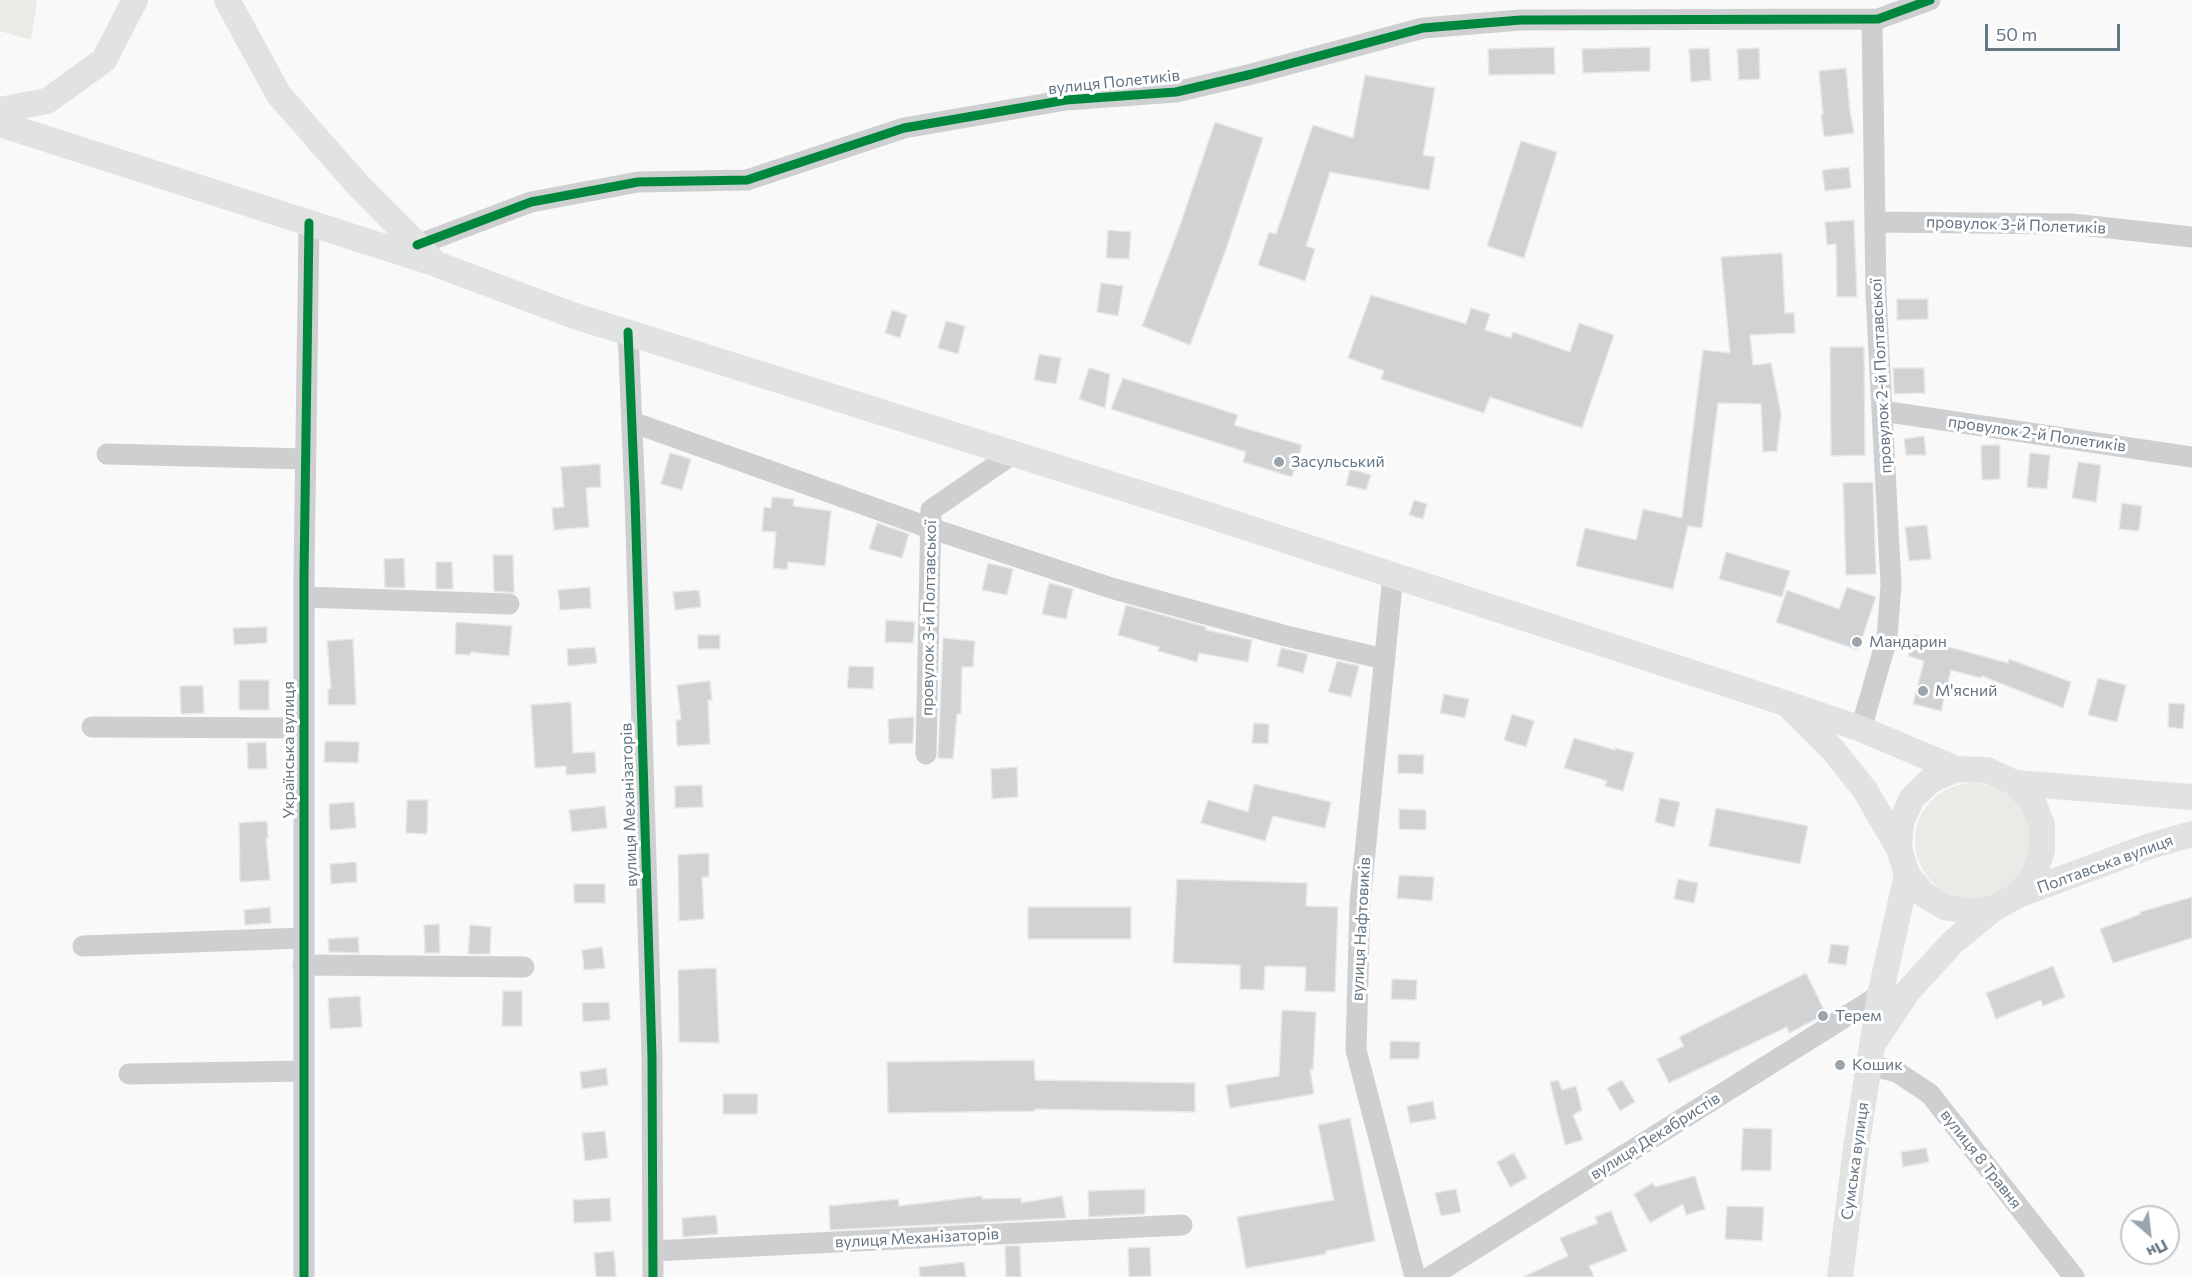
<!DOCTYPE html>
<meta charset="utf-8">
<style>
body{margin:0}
#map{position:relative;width:2192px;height:1277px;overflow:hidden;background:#f9f9f9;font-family:Commissioner,sans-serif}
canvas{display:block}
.north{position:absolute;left:2120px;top:1205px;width:60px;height:60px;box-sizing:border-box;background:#fff;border:2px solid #c1c8cd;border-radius:50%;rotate:152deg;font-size:16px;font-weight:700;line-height:24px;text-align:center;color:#657683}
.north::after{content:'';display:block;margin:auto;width:21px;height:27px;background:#99a4ac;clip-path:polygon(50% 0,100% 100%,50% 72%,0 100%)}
.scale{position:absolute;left:1985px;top:24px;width:135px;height:27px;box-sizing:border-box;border:3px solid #657683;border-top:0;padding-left:8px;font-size:18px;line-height:21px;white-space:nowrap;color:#657683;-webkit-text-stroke:4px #fff;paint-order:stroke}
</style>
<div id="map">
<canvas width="2192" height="1277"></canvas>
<div class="north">Пн</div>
<div class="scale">50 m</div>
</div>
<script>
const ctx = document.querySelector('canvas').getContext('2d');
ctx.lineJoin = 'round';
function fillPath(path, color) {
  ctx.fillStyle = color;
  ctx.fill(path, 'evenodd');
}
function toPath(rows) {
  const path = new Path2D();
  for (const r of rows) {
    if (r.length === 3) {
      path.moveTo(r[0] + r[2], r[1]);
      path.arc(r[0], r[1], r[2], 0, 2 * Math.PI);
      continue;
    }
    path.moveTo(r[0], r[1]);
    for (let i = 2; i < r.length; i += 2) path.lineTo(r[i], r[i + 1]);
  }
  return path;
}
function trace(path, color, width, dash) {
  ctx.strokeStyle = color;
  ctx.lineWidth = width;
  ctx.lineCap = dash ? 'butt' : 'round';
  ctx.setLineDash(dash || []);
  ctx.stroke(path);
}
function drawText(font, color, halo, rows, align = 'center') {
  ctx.font = font + ' Commissioner,sans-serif';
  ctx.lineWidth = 6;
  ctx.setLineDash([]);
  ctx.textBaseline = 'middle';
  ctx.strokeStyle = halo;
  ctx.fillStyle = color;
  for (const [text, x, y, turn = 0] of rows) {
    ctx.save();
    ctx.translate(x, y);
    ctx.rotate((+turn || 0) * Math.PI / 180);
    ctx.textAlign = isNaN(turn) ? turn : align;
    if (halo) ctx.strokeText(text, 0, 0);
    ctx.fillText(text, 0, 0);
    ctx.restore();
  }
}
fillPath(toPath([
 [0,0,37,0,31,40,0,31],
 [1973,841,58]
]), '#e8ebe6');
const building = toPath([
 [1554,47,1555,74,1489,75,1488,49,1554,47],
 [1650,47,1650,71,1583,73,1582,49,1650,47],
 [1709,48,1711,80,1691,82,1689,49,1709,48],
 [1759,48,1760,79,1739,80,1737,49,1759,48],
 [1846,68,1850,111,1854,133,1824,137,1821,115,1823,115,1819,71,1846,68],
 [1365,75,1435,88,1423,155,1435,157,1429,190,1330,172,1306,246,1315,249,1305,281,1258,265,1269,232,1276,234,1313,125,1353,138,1365,75],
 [1215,122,1263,138,1224,255,1190,345,1142,326,1178,231,1215,122],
 [1521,141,1557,152,1524,258,1487,246,1521,141],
 [1849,167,1851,188,1825,191,1822,170,1849,167],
 [1854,220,1857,297,1837,297,1836,244,1827,245,1825,222,1854,220],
 [1108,230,1131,232,1129,259,1106,258,1108,230],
 [1782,253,1785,313,1794,313,1795,333,1750,335,1753,365,1771,363,1781,413,1777,451,1763,452,1761,404,1718,403,1702,528,1688,526,1673,589,1576,566,1585,528,1636,540,1643,509,1682,518,1703,350,1730,353,1721,257,1782,253],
 [1101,283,1123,286,1118,316,1097,312,1101,283],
 [1371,295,1466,324,1471,308,1490,314,1485,330,1511,338,1513,332,1570,352,1579,323,1614,335,1582,428,1490,397,1484,413,1381,379,1384,371,1348,358,1371,295],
 [1897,299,1928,299,1928,319,1897,320,1897,299],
 [892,310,907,315,900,338,885,333,892,310],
 [946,321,965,326,958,354,938,348,946,321],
 [1830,347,1864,347,1865,455,1831,456,1830,347],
 [1039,354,1061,358,1056,384,1034,380,1039,354],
 [1089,368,1110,374,1105,408,1079,399,1089,368],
 [1893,368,1924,368,1925,393,1894,394,1893,368],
 [1123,378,1238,415,1234,425,1302,445,1292,477,1243,462,1246,452,1111,409,1123,378],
 [1924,436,1926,455,1906,455,1904,439,1924,436],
 [1981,445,2000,445,2000,479,1982,480,1981,445],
 [670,453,691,459,682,490,661,484,670,453],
 [2030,453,2050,455,2047,489,2027,487,2030,453],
 [2078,462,2101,465,2096,502,2072,498,2078,462],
 [600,464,601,487,586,488,589,527,554,530,552,508,564,507,561,467,600,464],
 [1350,469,1371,475,1366,490,1346,485,1350,469],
 [1873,482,1876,574,1846,575,1843,483,1873,482],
 [772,497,794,499,793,506,831,511,825,566,788,562,787,570,773,568,776,532,762,531,764,507,771,508,772,497],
 [1414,500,1427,504,1423,519,1409,515,1414,500],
 [2122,503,2142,506,2139,531,2119,529,2122,503],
 [877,523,909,534,902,558,869,549,877,523],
 [1927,525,1931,559,1909,561,1905,527,1927,525],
 [1726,552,1790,571,1782,597,1719,579,1726,552],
 [493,555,513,555,514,593,494,591,493,555],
 [404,558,405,588,385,587,384,559,404,558],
 [436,562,452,562,453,589,436,589,436,562],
 [988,563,1013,569,1007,595,982,590,988,563],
 [1049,583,1073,589,1066,619,1042,614,1049,583],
 [590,587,591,608,560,610,558,590,590,587],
 [1847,587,1876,597,1858,650,1776,622,1787,590,1839,609,1847,587],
 [699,590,701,607,675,610,673,592,699,590],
 [1126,605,1206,627,1206,630,1252,640,1248,662,1199,653,1197,662,1158,651,1159,647,1118,635,1126,605],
 [886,620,915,622,913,643,885,642,886,620],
 [456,622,512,626,509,656,471,652,470,655,455,654,456,622],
 [267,627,267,643,234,645,233,628,267,627],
 [698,635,720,635,720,649,698,649,698,635],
 [1915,635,1939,642,1938,644,2008,663,2009,659,2071,682,2063,708,1982,676,1981,678,1951,670,1941,711,1913,704,1924,661,1908,656,1915,635],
 [943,638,975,641,973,667,962,667,961,714,957,714,953,759,938,758,943,638],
 [353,639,356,705,328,705,328,689,331,689,327,641,353,639],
 [595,647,597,663,568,666,567,649,595,647],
 [1281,648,1308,654,1303,673,1277,666,1281,648],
 [1337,661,1359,666,1351,697,1328,692,1337,661],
 [849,666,874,667,873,689,847,688,849,666],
 [2098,678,2126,685,2117,722,2088,715,2098,678],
 [239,680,269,680,269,710,239,710,239,680],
 [710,681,712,700,708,700,710,744,677,746,676,720,681,720,677,685,710,681],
 [180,686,203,686,204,713,181,714,180,686],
 [1444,694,1469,699,1465,718,1440,713,1444,694],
 [571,702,573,753,595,752,596,773,566,775,566,766,535,768,531,705,571,702],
 [2169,703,2185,704,2183,729,2168,727,2169,703],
 [1512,714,1534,721,1526,747,1504,740,1512,714],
 [914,717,913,743,889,744,888,719,914,717],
 [1254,723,1269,724,1268,744,1252,743,1254,723],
 [1574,738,1615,750,1615,748,1634,753,1623,791,1605,786,1607,781,1564,768,1574,738],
 [325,741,359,742,358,763,324,762,325,741],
 [266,742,267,769,248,769,247,743,266,742],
 [1398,754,1424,755,1423,774,1398,773,1398,754],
 [1017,767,1018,797,992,799,991,769,1017,767],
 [1254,784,1331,802,1325,828,1273,816,1265,841,1201,823,1208,800,1248,812,1254,784],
 [702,785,703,807,675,808,675,786,702,785],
 [1660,798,1680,802,1674,827,1655,822,1660,798],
 [407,800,428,800,427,834,406,833,407,800],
 [354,802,356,828,330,830,329,804,354,802],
 [605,806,607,828,572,832,569,810,605,806],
 [1716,808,1808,826,1800,864,1709,846,1716,808],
 [1399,809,1426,810,1426,830,1399,829,1399,809],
 [267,821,268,838,266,838,270,880,240,882,239,823,267,821],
 [709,853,709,877,702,877,704,919,679,921,678,855,709,853],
 [356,862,357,882,331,884,330,864,356,862],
 [1399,875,1434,877,1432,901,1397,898,1399,875],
 [1177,879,1307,883,1306,906,1338,907,1335,992,1305,991,1306,967,1265,966,1264,990,1240,989,1240,965,1173,963,1177,879],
 [1678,879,1698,883,1694,903,1674,899,1678,879],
 [574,884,605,884,605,903,574,903,574,884],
 [2192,897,2192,938,2113,963,2100,929,2141,914,2140,912,2192,897],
 [270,907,271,923,245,925,244,910,270,907],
 [1028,907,1131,907,1131,939,1028,939,1028,907],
 [439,924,440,953,425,953,424,925,439,924],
 [470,925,491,927,490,954,468,954,470,925],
 [358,937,359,953,329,952,328,939,358,937],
 [1831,944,1849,946,1846,965,1828,963,1831,944],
 [602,947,605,968,584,970,582,950,602,947],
 [2053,966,2065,997,2043,1006,2041,1000,1996,1019,1986,993,2053,966],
 [716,968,719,1043,679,1042,678,970,716,968],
 [1806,973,1826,1014,1789,1033,1787,1027,1669,1083,1657,1059,1684,1046,1679,1037,1806,973],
 [1392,979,1417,980,1416,1000,1391,999,1392,979],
 [503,991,522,991,522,1026,502,1026,503,991],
 [360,996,362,1027,330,1029,328,998,360,996],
 [609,1002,610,1020,583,1022,582,1003,609,1002],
 [1282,1010,1316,1012,1313,1070,1310,1069,1314,1094,1230,1108,1226,1085,1279,1076,1282,1010],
 [1390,1041,1420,1042,1419,1059,1390,1059,1390,1041],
 [1034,1060,1035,1080,1195,1083,1195,1112,1035,1109,1035,1111,888,1113,887,1062,1034,1060],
 [606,1068,608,1085,582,1089,580,1072,606,1068],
 [1558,1080,1562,1090,1576,1086,1582,1110,1573,1115,1583,1140,1565,1145,1550,1082,1558,1080],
 [1622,1080,1635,1102,1620,1111,1607,1088,1622,1080],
 [723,1094,758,1094,757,1114,723,1114,723,1094],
 [1433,1101,1436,1119,1410,1123,1407,1106,1433,1101],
 [1350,1118,1375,1241,1326,1251,1326,1254,1246,1268,1237,1217,1334,1200,1318,1125,1350,1118],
 [1743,1128,1772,1129,1771,1171,1741,1170,1743,1128],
 [605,1131,608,1158,585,1161,582,1133,605,1131],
 [1926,1148,1929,1162,1903,1167,1901,1152,1926,1148],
 [1514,1153,1527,1178,1510,1187,1497,1162,1514,1153],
 [1695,1176,1705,1209,1686,1215,1683,1204,1650,1223,1634,1194,1653,1183,1655,1187,1695,1176],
 [1145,1189,1145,1214,1089,1217,1088,1191,1145,1189],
 [1456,1189,1461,1212,1441,1216,1435,1193,1456,1189],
 [982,1196,982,1199,1021,1198,1021,1203,1062,1196,1066,1218,830,1230,829,1206,898,1199,899,1206,982,1196],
 [610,1198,611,1221,574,1223,573,1200,610,1198],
 [1727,1206,1764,1207,1762,1241,1725,1239,1727,1206],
 [1611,1211,1627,1251,1589,1266,1594,1277,1523,1277,1568,1256,1560,1238,1598,1223,1595,1217,1611,1211],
 [716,1215,718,1234,683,1237,682,1218,716,1215],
 [1005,1246,1020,1246,1021,1277,1006,1277,1005,1246],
 [1150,1247,1151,1276,1129,1277,1128,1248,1150,1247],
 [614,1251,616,1277,596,1277,594,1253,614,1251],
 [964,1262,966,1277,920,1277,919,1267,964,1262]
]);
fillPath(building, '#d0d2d3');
trace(building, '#e8e8e8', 1.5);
trace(toPath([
 [1875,222,2072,224,2192,237],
 [417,245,531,202,638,182,747,180,904,128,1066,100,1176,92,1252,74,1423,28,1521,20,1878,19,1930,0],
 [628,332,635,499,652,1057,653,1277],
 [1882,411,2192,457],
 [632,422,930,528,1111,588,1286,636,1384,659],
 [107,454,306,459],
 [1393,576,1360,902,1356,1050,1415,1277],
 [304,597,509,604],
 [92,727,304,728],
 [1861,729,1887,638,1891,585,1876,295,1872,19],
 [926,754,931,510,1014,453],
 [83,946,303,938],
 [303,965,524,967],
 [1869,1065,1897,1072,1930,1094,2074,1277],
 [129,1074,303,1071],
 [653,1251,1182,1225],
 [304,1277,304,575,309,223],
 [1430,1277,1880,995]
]), '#cecfd0', 21);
trace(toPath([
 [227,0,279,95,357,184,436,264,575,316,1196,511,1788,704,1861,729,1956,769],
 [0,110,47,101,104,60,135,0],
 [0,124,431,262],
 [1792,709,1833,750,1865,790,1899,849],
 [2015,783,2192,797],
 [2018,895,2034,875,2042,851,2042,825,2033,802,2015,783,1987,770,1956,769,1931,780,1912,798,1901,822,1899,849,1907,874,1923,894,1945,907,1970,912,1995,908,2018,895,2150,846,2192,834],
 [1876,1039,1908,991,1953,942,1993,909],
 [1840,1277,1856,1148,1880,995,1907,874]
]), '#e1e2e2', 26);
trace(toPath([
 [417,245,531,202,638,182,747,180,904,128,1066,100,1176,92,1252,74,1423,28,1521,20,1878,19,1930,0],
 [628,332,635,499,652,1057,653,1277],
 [304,1277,304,575,309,223]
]), '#00873e', 9);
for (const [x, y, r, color] of [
 [1279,462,6,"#99a4ac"],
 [1857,642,6,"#99a4ac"],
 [1923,691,6,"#99a4ac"],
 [1823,1016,6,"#99a4ac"],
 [1840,1065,6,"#99a4ac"]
]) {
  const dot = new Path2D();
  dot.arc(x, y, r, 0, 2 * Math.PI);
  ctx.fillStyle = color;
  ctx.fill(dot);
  trace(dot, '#fff', 2);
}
drawText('16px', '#657683', '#fff', [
 ["вулиця Полетиків",1114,82,-6],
 ["провулок 3-й Полетиків",2016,225,2],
 ["провулок 2-й Полтавської",1881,376,-93],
 ["провулок 2-й Полетиків",2037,434,8],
 ["провулок 3-й Полтавської",929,618,-89],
 ["Українська вулиця",289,750,-90],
 ["вулиця Механізаторів",629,805,-92],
 ["Полтавська вулиця",2105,864,-20],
 ["вулиця Нафтовиків",1361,929,-87],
 ["вулиця Декабристів",1655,1136,-32],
 ["вулиця 8 Травня",1981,1159,52],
 ["Сумська вулиця",1855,1161,-82],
 ["вулиця Механізаторів",917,1238,-3]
]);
drawText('16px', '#657683', '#fff', [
 ["Засульський",1291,462],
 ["Мандарин",1869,642],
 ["М'ясний",1935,691],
 ["Терем",1835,1016],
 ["Кошик",1852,1065]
], 'left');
</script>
